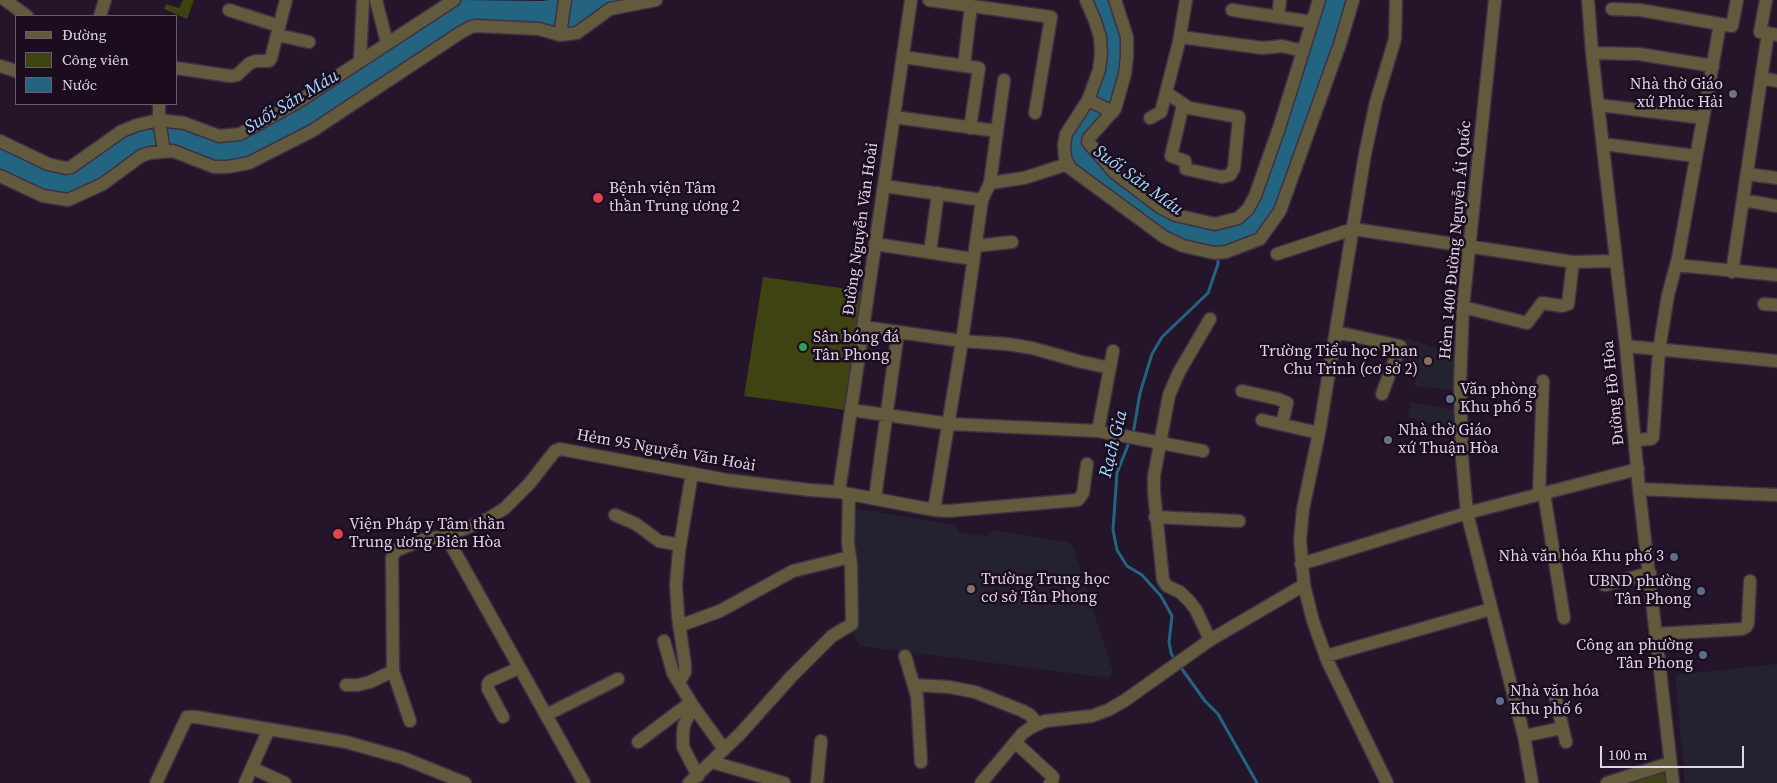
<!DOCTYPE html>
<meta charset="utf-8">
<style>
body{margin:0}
#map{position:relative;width:1777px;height:783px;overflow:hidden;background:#24152a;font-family:"Source Serif 4",serif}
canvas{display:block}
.legend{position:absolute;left:15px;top:15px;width:162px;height:90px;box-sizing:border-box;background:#1b0c20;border:1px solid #695c6e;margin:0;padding:6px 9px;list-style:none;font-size:15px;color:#dfd5e3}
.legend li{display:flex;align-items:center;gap:10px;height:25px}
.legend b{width:25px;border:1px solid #695c6e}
.scale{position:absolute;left:1600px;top:746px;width:144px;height:22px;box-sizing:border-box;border:2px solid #dfd5e3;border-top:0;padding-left:6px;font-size:15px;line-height:18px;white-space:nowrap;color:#dfd5e3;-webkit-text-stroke:4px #1b0c20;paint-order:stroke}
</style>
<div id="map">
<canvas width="1777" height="783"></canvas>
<ul class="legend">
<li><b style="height:6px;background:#625a3d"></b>Đường</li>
<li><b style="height:14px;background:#3f4211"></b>Công viên</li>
<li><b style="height:14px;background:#236580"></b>Nước</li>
</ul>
<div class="scale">100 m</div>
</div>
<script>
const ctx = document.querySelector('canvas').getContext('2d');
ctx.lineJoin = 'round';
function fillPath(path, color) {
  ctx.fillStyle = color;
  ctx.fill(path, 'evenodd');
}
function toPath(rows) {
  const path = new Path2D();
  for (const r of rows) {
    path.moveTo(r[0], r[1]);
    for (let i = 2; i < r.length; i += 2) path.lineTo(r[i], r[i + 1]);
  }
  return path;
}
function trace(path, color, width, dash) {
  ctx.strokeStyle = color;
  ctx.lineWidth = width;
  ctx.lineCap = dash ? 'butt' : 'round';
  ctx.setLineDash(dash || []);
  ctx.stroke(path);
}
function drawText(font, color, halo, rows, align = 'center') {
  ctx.font = font + ' "Source Serif 4",serif';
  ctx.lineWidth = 5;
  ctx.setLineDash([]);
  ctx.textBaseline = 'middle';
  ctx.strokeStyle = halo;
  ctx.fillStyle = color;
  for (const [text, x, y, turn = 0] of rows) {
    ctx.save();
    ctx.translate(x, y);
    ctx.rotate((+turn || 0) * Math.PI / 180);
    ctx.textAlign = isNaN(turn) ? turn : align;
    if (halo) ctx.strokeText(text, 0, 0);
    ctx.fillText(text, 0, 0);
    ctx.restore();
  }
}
fillPath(toPath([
 [1406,338,1458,356,1457,391,1414,386,1416,377,1395,370],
 [1410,402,1456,410,1455,436,1440,433,1439,426,1408,417],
 [857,509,956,525,959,532,987,536,991,530,1067,542,1073,546,1113,672,1109,678,860,646,850,628,851,513],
 [1777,664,1777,783,1685,783,1675,675]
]), '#242131');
fillPath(toPath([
 [183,0,194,0,187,19,164,9,166,4,179,8],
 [763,277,863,291,845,410,744,396],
 [1664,769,1666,783,1621,783]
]), '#3f4211');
fillPath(toPath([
 [462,0,541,1,550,0,638,0,576,29,476,22,310,130,247,160,215,163,172,147,76,194,55,195,0,172,0,145,58,171,125,134,163,123,233,139,453,4],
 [1090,0,1111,0,1121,24,1124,56,1112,107,1087,136,1158,209,1239,221,1322,0,1349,0,1277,209,1257,236,1214,249,1166,234,1073,166,1067,146,1069,135,1099,83]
]), '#236580');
trace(toPath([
 [1133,434,1140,393,1152,354,1162,337,1208,293,1218,264,1218,255],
 [1130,440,1117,473,1113,530,1117,550,1127,566,1142,575,1161,596,1172,616,1169,642,1171,653,1175,660],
 [1179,665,1205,701,1218,714,1257,783]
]), '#236580', 3);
const minor = toPath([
 [5,0,27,16],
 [376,0,387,43],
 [929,0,1051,17,1035,113],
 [1086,0,1095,21,1100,37,1101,54,1099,70,1088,100,1066,134,1064,145,1065,158,1070,168,1164,237,1183,246,1214,253,1226,252,1260,239,1280,211,1340,44,1353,0],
 [1115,0,1127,37,1127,56,1125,74,1115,109,1089,138,1088,142,1115,173,1160,207,1175,215,1215,224,1238,218,1248,209,1255,196,1279,128,1319,0],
 [1495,0,1463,307,1460,383,1462,458,1467,513,1524,736,1532,783],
 [1588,0,1592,53,1626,346,1639,489,1673,783],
 [1766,0,1760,32,1768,33],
 [1612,9,1640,10,1720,24,1678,258,1668,295,1659,350,1653,437,1651,439,1635,440],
 [229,10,279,26],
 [1232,10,1312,22],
 [100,16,105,0],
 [1278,17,1280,0],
 [1720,24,1732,26,1737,0],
 [277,35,309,42],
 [560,35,565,0],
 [1180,37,1263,48,1282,46,1303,51],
 [1592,53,1639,54,1713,66],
 [903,57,979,68,970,128],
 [360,61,363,0],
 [964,65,971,6],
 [0,66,16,71],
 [176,68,230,76,237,75,250,63,256,61,269,61,271,58,286,0],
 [1761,78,1777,81],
 [1167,93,1189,108,1239,117,1234,168,1230,175,1222,177,1186,169,1185,161,1171,156,1183,105],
 [1088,100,1113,112],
 [159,104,159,120,164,151],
 [1599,105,1703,118],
 [894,117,997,131],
 [1150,118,1161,112,1179,42,1186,0],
 [0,141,48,164,66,168,71,167,122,131,137,125,159,120,184,123,219,136,240,134,298,102,454,0],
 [1603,144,1695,156],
 [1747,174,1777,178],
 [0,176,43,196,68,200,103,184,141,156,150,153,173,151,214,167,228,167,249,163,312,131,460,33,471,27,477,26,539,29,560,35,577,33,610,9,656,0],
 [990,183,1024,178,1068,164],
 [884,186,982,200],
 [1743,200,1777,206],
 [875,244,973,259],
 [975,246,1012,242],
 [930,252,938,193],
 [1277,254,1353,229,1573,262,1615,261],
 [1676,265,1777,275],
 [1732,272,1768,33,1777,35],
 [1764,304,1777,305],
 [1463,307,1527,323,1542,303,1562,306,1568,304,1573,262],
 [863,327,962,341,1007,344,1032,348,1078,361,1110,368],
 [1336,332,1400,346,1382,394],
 [1626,346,1777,361],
 [1242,391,1278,399,1287,403,1282,424],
 [851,410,950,424,1098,431,1203,451],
 [1262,420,1319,433],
 [1098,431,1113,351],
 [1639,489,1777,495],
 [839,492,911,0],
 [1544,493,1564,618],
 [1539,495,1543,381],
 [875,498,898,332],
 [934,510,962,341,982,200,990,183,1004,80],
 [615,515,636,524,659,541,680,545],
 [1155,517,1239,521],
 [446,536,584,783],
 [1301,564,1467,513,1638,469],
 [1605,585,1650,573],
 [679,626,720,611,793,571,850,557],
 [1656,634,1742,629,1746,627,1748,623,1750,581],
 [1210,640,1196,610,1190,602,1180,592,1167,586,1163,580,1154,492,1154,476,1169,395,1179,372,1210,319],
 [664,641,673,673,693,706,724,749],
 [905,656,917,696,921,762],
 [1326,656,1491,609],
 [393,671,410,721],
 [679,682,685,672,685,665,678,616,676,585,679,551,692,473],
 [346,685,358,685,370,682,393,671,392,558,395,551,422,540,446,536,488,519,505,508,529,484,555,451,560,449,727,480,810,490,839,492,934,510,948,511,1078,500,1083,493,1087,464],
 [914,685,949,687,975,692,1023,711,1030,715,1038,724],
 [1554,691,1566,742],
 [693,706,684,725,683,732,683,747,698,776],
 [546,715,618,679],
 [503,717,488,689,488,684,490,681,519,668],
 [1524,736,1562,728],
 [638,742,691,702],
 [1015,742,1053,777,1052,782,1050,783],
 [712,762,784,783],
 [252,768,285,783],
 [156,783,187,717,196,717,346,742,403,758,465,783],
 [245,783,269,729],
 [689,783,740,734,791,677,832,636,852,624,851,564,848,543,849,494],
 [817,783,821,741],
 [981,783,1022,734,1030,728,1045,721,1092,716,1108,710,1124,701,1210,640,1304,585],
 [1387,783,1327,660,1313,621,1304,585,1300,541,1303,509,1319,433,1365,154,1376,102,1395,39,1396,0],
 [1607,783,1670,763]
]);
trace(minor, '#3e3044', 15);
trace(minor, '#625a3d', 12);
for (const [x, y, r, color] of [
 [1733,94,5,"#6b7280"],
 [598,198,6,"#e0444e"],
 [803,347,5,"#2e9e5b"],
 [1428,361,5,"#8d6e63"],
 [1450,399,5,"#5c6f8a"],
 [1388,440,5,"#6b7280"],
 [338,534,6,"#e0444e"],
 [1674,557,5,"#5c6f8a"],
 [971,589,5,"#8d6e63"],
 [1701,591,5,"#5c6f8a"],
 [1703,655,5,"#5c6f8a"],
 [1500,701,5,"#5c6f8a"]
]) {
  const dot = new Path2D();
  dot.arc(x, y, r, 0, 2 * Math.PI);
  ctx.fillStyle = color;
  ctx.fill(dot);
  trace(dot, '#1b0c20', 2);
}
drawText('16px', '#dfd5e3', '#1b0c20', [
 ["Nhà thờ Giáo",1723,85,"right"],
 ["xứ Phúc Hải",1723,103,"right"],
 ["Bệnh viện Tâm",609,189],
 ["thần Trung ương 2",609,207],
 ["Sân bóng đá",813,338],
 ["Tân Phong",813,356],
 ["Trường Tiểu học Phan",1418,352,"right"],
 ["Chu Trinh (cơ sở 2)",1418,370,"right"],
 ["Văn phòng",1460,390],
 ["Khu phố 5",1460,408],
 ["Nhà thờ Giáo",1398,431],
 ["xứ Thuận Hòa",1398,449],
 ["Viện Pháp y Tâm thần",349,525],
 ["Trung ương Biên Hòa",349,543],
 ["Nhà văn hóa Khu phố 3",1664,557,"right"],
 ["Trường Trung học",981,580],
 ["cơ sở Tân Phong",981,598],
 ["UBND phường",1691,582,"right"],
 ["Tân Phong",1691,600,"right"],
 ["Công an phường",1693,646,"right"],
 ["Tân Phong",1693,664,"right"],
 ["Nhà văn hóa",1510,692],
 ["Khu phố 6",1510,710]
], 'left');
drawText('16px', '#dfd5e3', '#1b0c20', [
 ["Đường Nguyễn Văn Hoài",861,229,-82],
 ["Hẻm 1400 Đường Nguyễn Ái Quốc",1456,240,-85],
 ["Đường Hồ Hòa",1614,393,-96],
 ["Hẻm 95 Nguyễn Văn Hoài",666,451,10]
]);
drawText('italic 18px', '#9dddfb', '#1b0c20', [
 ["Suối Săn Máu",292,102,-31],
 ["Suối Săn Máu",1138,181,36],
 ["Rạch Gia",1114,444,-76]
]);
</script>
